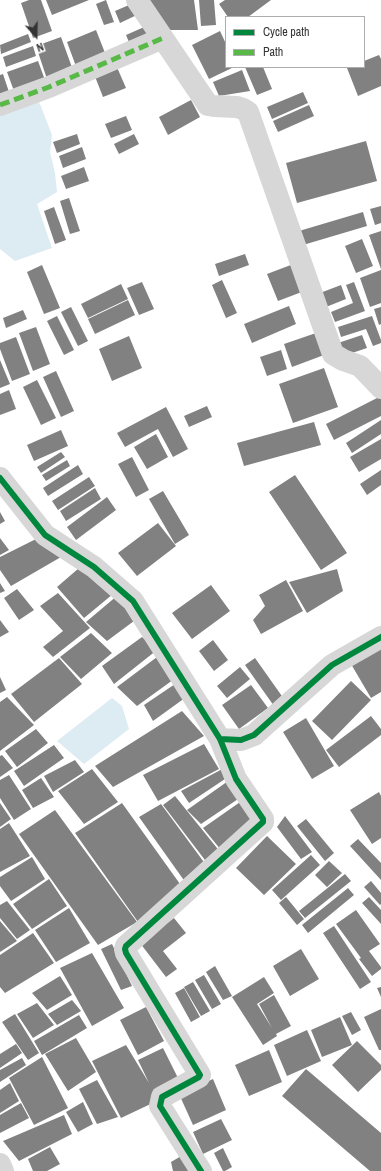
<!DOCTYPE html>
<style>
body{margin:0}
#map{position:relative;width:381px;height:1171px;overflow:hidden;background:#fff;font-family:"Archivo Narrow",sans-serif}
canvas{display:block}
.legend{position:absolute;left:225px;top:16px;width:140px;height:52px;box-sizing:border-box;background:#fff;border:1px solid #adadad;margin:0;padding:5px 7px;list-style:none;font-size:12px;color:#333}
.legend li{display:flex;align-items:center;gap:8px;height:20px}
.legend b{width:20px;border:1px solid #adadad}
.north{position:absolute;left:16px;top:16px;width:40px;height:40px;-webkit-text-stroke:3px #fff;paint-order:stroke;rotate:160deg;font-size:11px;font-weight:700;line-height:16px;text-align:center;color:#333}
.north::after{content:'';display:block;margin:auto;width:14px;height:18px;background:#333;clip-path:polygon(50% 0,100% 100%,50% 72%,0 100%)}
</style>
<div id="map">
<canvas width="381" height="1171"></canvas>
<ul class="legend">
<li><b style="height:5px;background:#00873e"></b>Cycle path</li>
<li><b style="height:5px;background:#58b947"></b>Path</li>
</ul>
<div class="north">N</div>
</div>
<script>
const ctx = document.querySelector('canvas').getContext('2d');
ctx.lineJoin = 'round';
function fillPath(path, color) {
  ctx.fillStyle = color;
  ctx.fill(path, 'evenodd');
}
function toPath(rows) {
  const path = new Path2D();
  for (const r of rows) {
    path.moveTo(r[0], r[1]);
    for (let i = 2; i < r.length; i += 2) path.lineTo(r[i], r[i + 1]);
  }
  return path;
}
function trace(path, color, width, dash) {
  ctx.strokeStyle = color;
  ctx.lineWidth = width;
  ctx.lineCap = dash ? 'butt' : 'round';
  ctx.setLineDash(dash || []);
  ctx.stroke(path);
}
fillPath(toPath([
 [38,99,52,135,50,152,55,173,57,192,37,204,52,248,15,261,0,249,0,114],
 [112,698,122,706,129,729,84,764,57,741]
]), '#ddebf3');
fillPath(toPath([
 [29,0,41,0,52,31,33,38,21,3],
 [46,0,89,0,52,15],
 [106,0,114,22,104,25,96,4],
 [149,0,194,0,198,30,166,30],
 [199,0,214,0,216,25,201,26],
 [225,0,271,0,248,17,228,17,219,4],
 [136,2,141,13,120,23,115,11],
 [151,24,156,35,131,47,126,35],
 [96,30,107,58,77,69,67,42],
 [220,31,226,44,226,67,234,67,209,79,192,45],
 [28,34,31,42,1,54,0,45],
 [61,37,74,73,48,82,36,46],
 [33,46,36,56,6,67,3,57],
 [379,55,381,59,381,86,358,96,347,68,350,67,364,67,364,61],
 [38,61,45,80,14,91,7,72],
 [116,65,126,88,103,97,94,74],
 [245,67,263,67,272,89,257,95],
 [242,70,250,91,219,96,213,82],
 [3,74,10,95,0,99,0,75],
 [303,92,308,103,272,119,267,107],
 [191,100,200,117,168,135,159,117],
 [309,105,314,116,278,132,273,121],
 [126,116,132,130,111,138,105,124],
 [77,134,80,144,57,153,53,142],
 [134,134,139,144,119,154,114,144],
 [366,141,377,181,297,203,286,163],
 [82,147,86,159,63,168,59,156],
 [84,167,89,181,66,189,61,176],
 [69,198,80,231,70,234,60,201],
 [381,206,381,223,375,225,370,209],
 [54,207,66,240,55,244,44,211],
 [363,212,367,226,303,245,299,231],
 [381,231,381,269,369,235],
 [362,239,373,266,356,273,345,246],
 [245,254,249,265,219,276,215,264],
 [296,263,307,290,278,301,267,274],
 [42,265,60,308,44,314,27,272],
 [381,270,381,303,370,307,360,278],
 [222,280,237,313,226,318,212,285],
 [142,282,154,309,139,315,127,288],
 [354,282,365,311,335,322,331,312,353,303,346,285],
 [121,284,128,299,88,318,81,304],
 [341,285,346,299,326,307,320,293],
 [128,300,135,315,95,334,88,319],
 [289,306,296,324,252,343,244,324],
 [71,307,88,341,78,346,61,312],
 [381,307,381,324,379,325,374,309],
 [23,310,27,319,6,328,3,318],
 [57,316,74,350,64,355,47,321],
 [372,316,381,340,381,343,373,346,366,329,341,337,338,327],
 [36,327,50,364,33,371,19,333],
 [316,333,324,355,292,367,284,344],
 [362,335,367,348,343,356,338,343],
 [129,336,142,368,112,381,99,349],
 [16,337,30,374,12,381,0,349,0,343],
 [281,350,287,369,267,376,260,357],
 [0,360,10,384,0,388],
 [324,368,338,407,293,423,279,384],
 [56,371,74,411,61,417,43,377],
 [37,380,56,418,41,425,23,387],
 [9,390,16,409,0,415,0,394],
 [381,396,381,416,334,440,326,424],
 [207,406,212,417,189,427,184,416],
 [166,407,188,449,173,457,158,429,125,447,117,433],
 [381,420,381,434,352,453,346,443],
 [314,422,321,445,244,466,237,443],
 [61,430,68,446,34,461,27,445],
 [156,434,168,457,147,469,134,447],
 [381,439,381,459,359,472,350,457],
 [61,452,65,457,41,473,37,467],
 [132,457,149,490,136,497,118,464],
 [67,460,70,466,46,481,42,475],
 [78,465,83,474,48,496,43,488],
 [381,470,381,485,367,495,360,484],
 [295,475,347,553,321,570,269,492],
 [89,477,95,486,58,510,52,501],
 [95,488,101,499,66,521,60,511],
 [163,491,189,535,175,544,149,499],
 [107,497,116,510,76,540,67,527],
 [0,512,5,521,0,524],
 [158,523,176,546,137,576,118,553],
 [0,538,9,550,0,555],
 [38,538,61,557,11,586,0,570,0,557],
 [79,568,113,594,84,618,57,587],
 [337,569,343,591,307,613,289,582],
 [286,580,303,611,261,634,253,620,265,606,259,595],
 [0,583,5,591,0,593],
 [211,585,230,611,192,639,172,613],
 [17,589,34,610,19,620,4,598],
 [58,593,90,628,53,657,43,647,63,631,40,606],
 [118,595,138,618,107,641,86,622],
 [0,620,9,632,0,637],
 [91,633,112,653,81,679,60,657],
 [142,637,157,650,114,684,102,666],
 [213,640,228,660,214,671,199,651],
 [381,647,381,692,371,698,351,664],
 [161,654,177,677,137,706,117,687],
 [59,658,82,684,34,722,11,694],
 [255,658,284,699,274,706,245,665],
 [240,667,250,679,227,698,217,686],
 [0,677,6,690,0,693],
 [181,680,189,695,153,721,144,705],
 [351,681,371,700,332,740,312,721],
 [251,685,268,708,239,729,222,705],
 [7,697,34,725,0,751,0,702],
 [182,711,204,736,113,787,95,766],
 [371,716,381,729,381,735,339,767,326,750],
 [306,718,334,766,312,779,283,732],
 [36,729,48,743,17,767,5,751],
 [204,744,219,769,158,801,143,775],
 [54,745,64,758,24,786,14,771],
 [2,755,13,768,0,777,0,756],
 [75,760,84,772,53,792,44,776],
 [228,766,231,775,189,803,181,791],
 [92,769,118,802,84,824,58,791],
 [9,775,31,809,14,820,0,798,0,780],
 [41,778,54,797,33,808,22,790],
 [231,779,244,795,201,824,187,810],
 [379,792,381,796,381,838,372,844,350,810],
 [175,796,221,853,208,864,163,805],
 [243,800,256,823,221,850,203,828],
 [0,803,11,819,0,827],
 [122,803,185,891,143,929,75,833],
 [161,804,209,869,188,886,139,817],
 [55,810,137,922,98,945,19,834],
 [285,816,312,852,301,859,277,827],
 [306,819,334,853,325,861,297,826],
 [9,823,30,856,0,872,0,829],
 [267,836,296,864,264,895,236,868],
 [358,839,381,863,381,880,350,846],
 [311,855,320,865,281,900,272,890],
 [32,857,45,879,11,901,0,886,0,877],
 [329,861,342,873,327,887,315,875],
 [345,874,351,881,305,918,299,911],
 [49,879,67,906,32,929,13,904],
 [371,881,381,893,381,904,380,905,364,887],
 [348,888,354,895,308,933,302,925],
 [286,897,304,919,297,925,279,903],
 [369,897,381,910,381,924,362,903],
 [7,901,30,930,17,939,0,918,0,905],
 [69,908,90,943,56,962,35,930],
 [356,910,380,944,369,951,381,967,381,969,372,976,359,959,361,958,336,924],
 [174,918,186,933,163,951,177,969,166,977,140,943],
 [0,921,17,941,0,952],
 [334,926,371,982,360,989,323,933],
 [33,933,54,963,5,993,0,987,0,955],
 [112,944,132,986,121,990,101,949],
 [301,949,319,979,290,996,273,966],
 [92,953,124,1008,92,1026,60,968],
 [215,966,232,996,223,1000,206,972],
 [204,975,221,1004,212,1009,195,980],
 [60,976,72,995,47,1010,32,993],
 [264,977,274,993,257,1004,272,1028,259,1004,274,995,291,1026,276,1034,277,1036,263,1045,232,997],
 [193,982,210,1011,201,1016,184,987],
 [381,987,381,997,377,988],
 [184,988,200,1017,191,1022,175,993],
 [72,1000,81,1011,57,1025,48,1014],
 [37,1003,54,1025,33,1038,17,1014],
 [146,1007,164,1041,138,1055,120,1020],
 [381,1009,381,1050,379,1050,364,1017],
 [351,1012,361,1030,352,1035,342,1016],
 [15,1014,39,1053,28,1060,2,1022],
 [79,1015,87,1028,42,1055,34,1041],
 [340,1017,352,1045,322,1057,311,1030],
 [307,1030,321,1061,287,1076,274,1045],
 [76,1038,96,1072,68,1091,45,1054],
 [357,1041,381,1065,381,1070,358,1092,332,1065],
 [16,1044,22,1053,0,1068,0,1054],
 [126,1045,149,1083,138,1060,163,1048,178,1078,153,1090,159,1100,121,1118,92,1061],
 [269,1050,282,1082,249,1096,235,1065],
 [42,1057,68,1108,34,1125,9,1078],
 [22,1058,26,1065,0,1082,0,1070],
 [306,1069,381,1133,381,1171,370,1171,282,1096],
 [213,1079,226,1110,193,1125,179,1094],
 [97,1080,118,1117,97,1124,79,1089],
 [10,1083,19,1101,0,1113,0,1090],
 [83,1102,93,1124,78,1132,66,1112],
 [21,1103,29,1118,0,1133,0,1115],
 [64,1115,72,1134,19,1161,3,1141],
 [221,1119,232,1140,203,1154,193,1132],
 [50,1147,60,1164,47,1171,33,1171,28,1159],
 [223,1148,232,1167,225,1171,223,1171,214,1153],
 [188,1152,198,1171,173,1171,171,1162]
]), '#818181');
trace(toPath([
 [137,0,208,105,214,106,237,107,243,109,248,112,333,354,343,360,360,366,381,388],
 [0,105,49,87,163,38],
 [0,478,45,535,94,567,133,601,220,739,241,740,254,735,332,665,381,637],
 [0,1164,3,1171],
 [201,1171,160,1106,162,1097,199,1077,200,1075,126,953,125,949,126,946,263,822,263,819,236,779,220,739]
]), '#d7d7d7', 22);
trace(toPath([
 [0,105,49,87,163,38]
]), '#58b947', 5, [10, 5]);
trace(toPath([
 [0,478,45,535,94,567,133,601,220,739,241,740,254,735,332,665,381,637],
 [201,1171,160,1106,162,1097,199,1077,200,1075,126,953,125,949,126,946,263,822,263,819,236,779,220,739]
]), '#00873e', 6);
</script>
